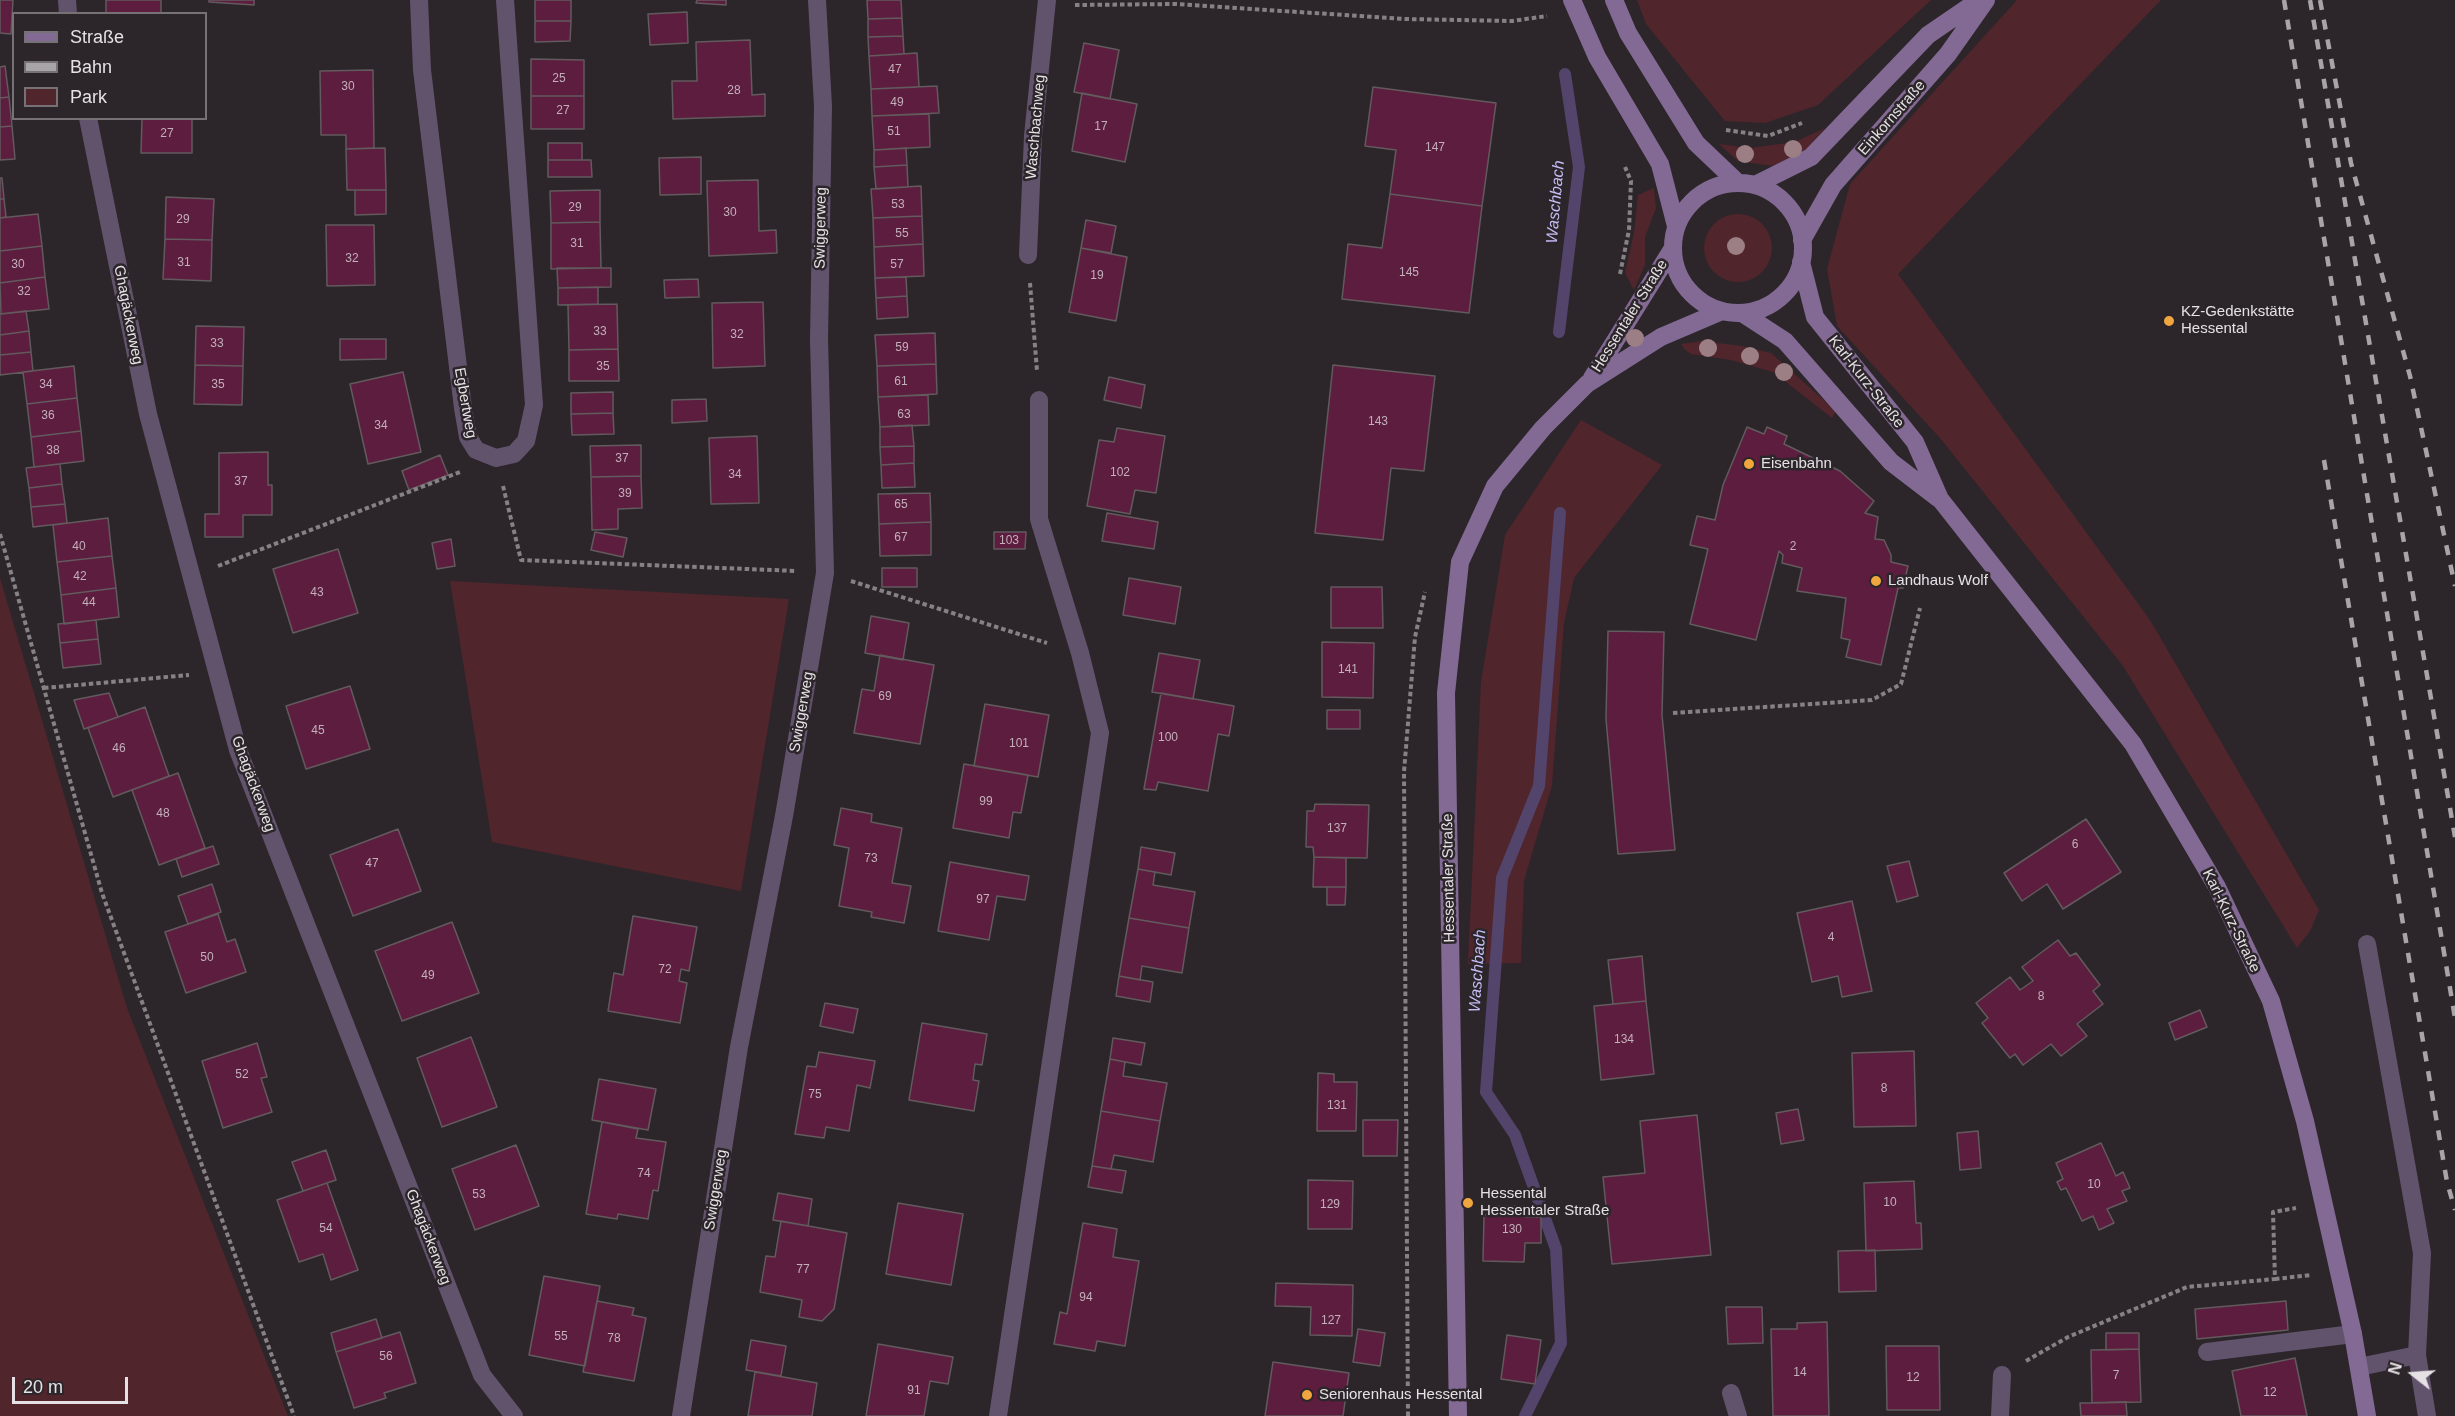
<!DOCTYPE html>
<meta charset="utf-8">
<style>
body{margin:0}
#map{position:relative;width:2455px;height:1416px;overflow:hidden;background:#2c262b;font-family:Arial,sans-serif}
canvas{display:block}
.legend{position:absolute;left:12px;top:12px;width:195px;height:108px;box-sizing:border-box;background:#2c262b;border:2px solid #767175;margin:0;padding:8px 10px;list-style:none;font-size:18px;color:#e5e1e4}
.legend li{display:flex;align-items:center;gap:12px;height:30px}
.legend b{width:30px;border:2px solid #767175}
.north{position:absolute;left:2383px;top:1344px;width:60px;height:60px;-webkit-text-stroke:4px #2c262b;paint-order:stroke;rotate:287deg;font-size:16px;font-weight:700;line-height:24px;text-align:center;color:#e5e1e4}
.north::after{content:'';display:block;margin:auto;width:21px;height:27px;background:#e5e1e4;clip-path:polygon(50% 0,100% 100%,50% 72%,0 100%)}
.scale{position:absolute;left:12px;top:1377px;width:116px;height:27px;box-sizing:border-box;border:3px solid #e5e1e4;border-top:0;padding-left:8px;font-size:18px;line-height:21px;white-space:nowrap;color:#e5e1e4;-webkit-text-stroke:4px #2c262b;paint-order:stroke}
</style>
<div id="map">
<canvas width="2455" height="1416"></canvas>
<ul class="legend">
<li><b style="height:8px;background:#836a94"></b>Straße</li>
<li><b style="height:8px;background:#a9a4a8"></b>Bahn</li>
<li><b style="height:16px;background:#51252c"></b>Park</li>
</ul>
<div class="north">N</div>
<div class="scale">20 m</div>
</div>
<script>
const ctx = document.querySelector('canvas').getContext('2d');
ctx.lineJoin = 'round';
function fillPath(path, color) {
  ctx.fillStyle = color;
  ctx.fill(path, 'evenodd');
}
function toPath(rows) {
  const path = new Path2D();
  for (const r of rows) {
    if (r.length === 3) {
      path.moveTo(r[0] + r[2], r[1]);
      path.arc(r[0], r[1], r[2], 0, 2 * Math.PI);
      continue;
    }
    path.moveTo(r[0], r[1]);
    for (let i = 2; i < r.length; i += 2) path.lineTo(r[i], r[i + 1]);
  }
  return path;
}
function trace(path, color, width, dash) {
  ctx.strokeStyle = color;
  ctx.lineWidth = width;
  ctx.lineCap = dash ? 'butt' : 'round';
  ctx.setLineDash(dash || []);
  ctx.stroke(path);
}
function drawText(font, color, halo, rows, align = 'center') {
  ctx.font = font + ' Arial,sans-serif';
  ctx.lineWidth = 5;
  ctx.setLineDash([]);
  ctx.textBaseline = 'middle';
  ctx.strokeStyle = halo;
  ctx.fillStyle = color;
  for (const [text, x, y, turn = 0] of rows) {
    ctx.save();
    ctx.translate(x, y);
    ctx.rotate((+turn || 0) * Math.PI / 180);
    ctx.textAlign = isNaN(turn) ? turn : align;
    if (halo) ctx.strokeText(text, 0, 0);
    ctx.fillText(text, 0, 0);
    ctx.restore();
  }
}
fillPath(toPath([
 [1637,0,1931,0,1818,105,1765,123,1725,121,1646,24],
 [2017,0,2161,0,1898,274,2150,620,2319,910,2310,931,2297,948,2123,666,1940,438,1837,326,1827,269,1850,184],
 [1825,128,1805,151,1773,166,1738,161,1719,144,1749,148,1795,142],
 [1654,188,1656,208,1645,237,1645,265,1634,290,1625,273,1634,233,1638,195],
 [1738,248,34],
 [1702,341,1742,346,1771,353,1836,411,1832,418,1773,372,1731,360,1691,354,1684,349,1681,344],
 [1581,420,1662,465,1574,578,1564,623,1552,785,1524,881,1521,963,1468,964,1481,682,1505,535],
 [0,578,127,1008,288,1416,0,1416],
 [450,581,789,599,741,891,492,842]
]), '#51252c');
trace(toPath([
 [1559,332,1579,167,1565,74],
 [1525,1416,1561,1343,1556,1249,1515,1135,1486,1092,1502,878,1539,786,1560,513]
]), '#53446b', 12);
const building = toPath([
 [0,0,13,0,11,34,0,33,0,0],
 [106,0,161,0,161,14,106,14,106,0],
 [209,0,254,0,254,5,209,2,209,0],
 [535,0,571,0,571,21,535,21,535,0],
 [697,0,726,0,726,5,696,3,697,0],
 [867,0,901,0,902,18,868,19,867,0],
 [687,12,688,43,650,45,648,14,687,12],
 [902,18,903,36,868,37,868,19,902,18],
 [535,21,571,21,570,41,535,42,535,21],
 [903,36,904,54,869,56,868,37,903,36],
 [750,40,752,95,765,94,765,116,673,119,672,81,697,81,696,42,750,40],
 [1084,43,1119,50,1110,99,1074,92,1084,43],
 [917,53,919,87,871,89,869,56,917,53],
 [531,59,584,60,584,96,531,96,531,59],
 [5,66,9,97,0,98,0,67,5,66],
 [373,70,374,148,346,149,346,135,321,135,320,71,373,70],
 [937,86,939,113,872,116,871,89,937,86],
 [1373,87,1496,103,1482,206,1390,194,1396,150,1365,146,1373,87],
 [1082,93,1137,104,1125,162,1072,151,1082,93],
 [531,96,584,96,584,129,531,129,531,96],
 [9,97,12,126,0,127,0,98,9,97],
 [929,114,930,147,874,150,872,116,929,114],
 [142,118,192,118,192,153,141,153,142,118],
 [12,126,15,159,0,160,0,127,12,126],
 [548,143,582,143,582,160,548,160,548,143],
 [385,148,386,190,347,190,346,149,385,148],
 [906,148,907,165,874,167,874,150,906,148],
 [701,157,701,194,660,195,659,158,701,157],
 [548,160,591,160,592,177,548,177,548,160],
 [907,165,908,187,876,189,874,167,907,165],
 [0,178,2,178,4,199,0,199,0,178],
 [758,180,759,231,776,230,777,253,709,256,707,181,758,180],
 [921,186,922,216,873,218,871,189,921,186],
 [355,190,386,190,386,214,355,215,355,190],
 [600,190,600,222,551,223,550,191,600,190],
 [1390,194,1482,206,1469,313,1342,299,1348,244,1382,248,1390,194],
 [166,197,214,199,212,240,165,239,166,197],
 [0,199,4,199,6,217,0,218,0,199],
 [38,214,42,246,0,251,0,218,38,214],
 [922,216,923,244,874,247,873,218,922,216],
 [1086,220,1116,226,1111,253,1081,248,1086,220],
 [600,222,601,268,551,269,551,223,600,222],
 [326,225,374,225,375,285,327,286,326,225],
 [165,239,212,240,211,281,163,279,165,239],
 [923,244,924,276,875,278,874,247,923,244],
 [42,246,45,277,0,283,0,251,42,246],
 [1081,248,1127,257,1116,321,1069,312,1081,248],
 [557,268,611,268,611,287,558,288,557,268],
 [45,277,49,309,1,314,0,283,45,277],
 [906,277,907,296,876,298,875,278,906,277],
 [698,279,699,297,665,298,664,280,698,279],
 [598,287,598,304,558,305,558,288,598,287],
 [907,296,908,317,877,319,876,298,907,296],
 [763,302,765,366,713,368,712,303,763,302],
 [617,304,618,349,569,350,568,305,617,304],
 [26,311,29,331,0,335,0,314,26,311],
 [196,326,244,327,243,366,195,365,196,326],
 [29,331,31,352,0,355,0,335,29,331],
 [935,333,936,364,877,366,875,335,935,333],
 [340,339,386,339,386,359,340,360,340,339],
 [618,349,619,381,569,381,569,350,618,349],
 [31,352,33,371,0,375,0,355,31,352],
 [936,364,937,394,878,397,877,366,936,364],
 [195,365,243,366,242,405,194,404,195,365],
 [1333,365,1435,376,1424,471,1391,468,1383,540,1315,533,1333,365],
 [74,366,77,398,27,404,23,372,74,366],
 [403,372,421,452,368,464,350,384,403,372],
 [1109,377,1145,385,1141,408,1104,400,1109,377],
 [613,392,613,413,571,414,571,393,613,392],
 [928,395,929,425,880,427,878,397,928,395],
 [77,398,81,431,31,437,27,404,77,398],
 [706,399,707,421,672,423,672,400,706,399],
 [613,413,614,434,572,435,571,414,613,413],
 [912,425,914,446,880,447,880,427,912,425],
 [1747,427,1764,434,1767,427,1787,436,1784,444,1840,471,1874,501,1865,513,1878,517,1875,539,1884,540,1891,555,1891,562,1908,566,1903,588,1898,588,1881,665,1846,657,1850,640,1841,638,1846,598,1797,591,1802,568,1782,563,1783,555,1779,551,1756,640,1690,624,1708,549,1690,545,1697,516,1715,520,1723,485,1747,427],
 [1117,428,1165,436,1156,493,1135,490,1130,514,1087,506,1099,440,1114,442,1117,428],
 [81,431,84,461,34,467,31,437,81,431],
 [757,436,759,503,711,504,709,438,757,436],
 [641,445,641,476,591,477,590,446,641,445],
 [914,446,914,463,881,465,880,447,914,446],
 [268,452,268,485,272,485,272,515,243,515,243,537,205,537,205,514,219,514,219,453,268,452],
 [440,455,448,475,409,490,402,471,440,455],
 [914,463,915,487,882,488,881,465,914,463],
 [60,464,62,484,29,488,26,468,60,464],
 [641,476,642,508,618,509,618,529,592,530,591,477,641,476],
 [62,484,65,504,31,507,29,488,62,484],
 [930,493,931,522,879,524,878,494,930,493],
 [65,504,67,523,33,527,31,507,65,504],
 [1107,513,1158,522,1154,549,1102,541,1107,513],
 [108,518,112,556,57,562,53,525,108,518],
 [931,522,931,555,880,556,879,524,931,522],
 [595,532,627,538,623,557,591,550,595,532],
 [994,532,1026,532,1025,549,994,549,994,532],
 [451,539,455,566,437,569,432,543,451,539],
 [338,549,358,613,293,633,273,569,338,549],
 [112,556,116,588,61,595,57,562,112,556],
 [882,568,917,568,917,587,882,587,882,568],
 [1129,578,1181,587,1175,624,1123,615,1129,578],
 [1331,587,1382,587,1383,628,1331,628,1331,587],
 [116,588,119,617,64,624,61,595,116,588],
 [871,616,909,623,903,660,865,653,871,616],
 [96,620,98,639,60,643,58,624,96,620],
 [1608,631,1664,632,1662,715,1675,850,1618,854,1606,719,1608,631],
 [98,639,101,664,63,668,60,643,98,639],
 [1322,642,1374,643,1373,698,1322,697,1322,642],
 [1159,653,1200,660,1193,699,1152,692,1159,653],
 [880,655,934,665,920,744,854,733,862,689,874,691,880,655],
 [350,686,370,749,306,769,286,706,350,686],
 [109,693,118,717,84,729,74,700,109,693],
 [1161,693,1234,706,1229,736,1218,734,1208,791,1158,782,1156,790,1144,789,1161,693],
 [985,704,1049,715,1038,777,974,766,985,704],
 [145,707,169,776,113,797,88,728,145,707],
 [1327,710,1360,710,1360,729,1327,729,1327,710],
 [964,764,1028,775,1021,813,1013,812,1009,838,953,828,964,764],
 [178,773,205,848,159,865,132,790,178,773],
 [1315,804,1369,805,1367,858,1314,857,1313,847,1306,847,1307,811,1314,811,1315,804],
 [841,808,872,814,871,822,902,828,892,883,911,886,904,923,871,917,872,912,839,906,849,848,834,845,841,808],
 [2086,819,2121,872,2063,909,2047,884,2022,901,2004,873,2086,819],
 [398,829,421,891,353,916,330,855,398,829],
 [213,846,219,864,182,877,176,859,213,846],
 [1141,847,1175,853,1171,875,1138,869,1141,847],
 [1314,857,1346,858,1346,887,1313,887,1314,857],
 [1909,861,1918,896,1897,902,1887,866,1909,861],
 [950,862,1029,876,1025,900,997,896,989,940,938,931,950,862],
 [1138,869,1155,872,1153,885,1195,892,1189,928,1129,918,1138,869],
 [212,884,221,912,188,924,178,896,212,884],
 [1327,887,1346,887,1345,905,1327,905,1327,887],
 [1852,901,1872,991,1842,997,1838,976,1812,982,1797,913,1852,901],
 [218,914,227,942,235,939,246,972,186,993,165,932,218,914],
 [633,916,697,927,689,971,681,969,679,981,687,983,680,1023,608,1011,614,973,623,975,633,916],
 [1129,918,1189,928,1182,973,1142,966,1140,980,1119,976,1129,918],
 [452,922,479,993,402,1021,375,951,452,922],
 [2058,940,2070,956,2076,953,2100,985,2093,991,2103,1004,2077,1024,2087,1036,2061,1056,2051,1044,2023,1065,2015,1054,2010,1058,1982,1023,1988,1018,1976,1003,2010,977,2020,990,2033,981,2022,967,2058,940],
 [1642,956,1646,1001,1613,1004,1608,960,1642,956],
 [1119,976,1153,982,1150,1002,1116,996,1119,976],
 [1646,1001,1654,1074,1601,1080,1594,1006,1646,1001],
 [825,1003,858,1009,853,1033,820,1026,825,1003],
 [2200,1010,2207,1027,2175,1040,2169,1023,2200,1010],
 [922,1023,987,1034,982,1065,975,1064,973,1080,979,1081,974,1111,909,1100,922,1023],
 [471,1037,497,1107,442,1127,417,1058,471,1037],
 [1113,1038,1145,1043,1141,1065,1110,1059,1113,1038],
 [257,1043,267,1077,261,1078,272,1112,223,1128,202,1061,257,1043],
 [1914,1051,1916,1126,1854,1127,1852,1053,1914,1051],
 [819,1052,875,1061,870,1088,857,1085,849,1131,826,1127,824,1138,795,1134,807,1066,816,1067,819,1052],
 [1110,1059,1125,1062,1123,1076,1167,1083,1160,1121,1101,1111,1110,1059],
 [1318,1073,1334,1074,1334,1082,1357,1082,1356,1131,1317,1131,1318,1073],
 [599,1079,656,1089,648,1130,592,1120,599,1079],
 [1798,1109,1804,1140,1781,1144,1776,1113,1798,1109],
 [1101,1111,1160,1121,1153,1162,1114,1155,1111,1169,1092,1166,1101,1111],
 [1697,1115,1711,1255,1612,1264,1603,1177,1645,1173,1640,1121,1697,1115],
 [1363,1120,1398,1120,1397,1156,1363,1156,1363,1120],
 [602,1122,638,1129,636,1138,666,1142,658,1191,653,1190,648,1219,618,1214,617,1219,586,1214,602,1122],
 [1978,1131,1981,1168,1960,1170,1957,1133,1978,1131],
 [2101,1143,2116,1176,2123,1172,2130,1188,2122,1191,2127,1201,2107,1209,2114,1223,2099,1230,2093,1216,2082,1221,2066,1188,2061,1190,2057,1182,2063,1179,2056,1163,2101,1143],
 [516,1145,539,1206,475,1230,452,1169,516,1145],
 [326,1150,336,1180,303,1191,292,1162,326,1150],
 [1092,1166,1126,1171,1122,1193,1088,1187,1092,1166],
 [1308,1180,1353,1181,1352,1229,1308,1229,1308,1180],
 [1914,1181,1916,1223,1921,1223,1922,1249,1866,1251,1864,1183,1914,1181],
 [327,1183,358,1270,331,1280,323,1254,299,1262,277,1200,327,1183],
 [778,1193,812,1199,808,1226,773,1220,778,1193],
 [898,1203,963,1214,951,1285,886,1274,898,1203],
 [1494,1206,1525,1206,1525,1217,1541,1217,1541,1243,1525,1243,1524,1262,1483,1261,1484,1215,1494,1215,1494,1206],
 [781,1221,847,1233,834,1309,822,1321,799,1317,802,1300,760,1292,766,1256,775,1257,781,1221],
 [1083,1223,1117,1229,1113,1257,1139,1261,1125,1346,1097,1341,1095,1351,1054,1344,1060,1312,1067,1314,1083,1223],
 [1875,1250,1876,1291,1839,1292,1838,1251,1875,1250],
 [544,1276,600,1286,585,1366,529,1355,544,1276],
 [1276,1283,1353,1285,1352,1336,1310,1335,1311,1307,1275,1306,1276,1283],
 [597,1301,634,1308,632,1315,646,1318,634,1381,583,1372,597,1301],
 [2286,1301,2288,1330,2197,1339,2195,1309,2286,1301],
 [1726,1307,1762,1307,1763,1343,1728,1344,1726,1307],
 [376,1319,382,1338,336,1352,331,1333,376,1319],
 [1827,1322,1829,1416,1773,1416,1771,1329,1797,1329,1797,1323,1827,1322],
 [1358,1329,1385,1333,1380,1366,1353,1362,1358,1329],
 [400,1332,416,1383,384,1393,386,1398,354,1408,336,1352,400,1332],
 [2106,1333,2139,1333,2139,1349,2106,1350,2106,1333],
 [1507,1335,1541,1340,1535,1384,1501,1379,1507,1335],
 [751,1340,786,1346,781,1376,746,1370,751,1340],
 [878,1344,953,1357,948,1384,930,1381,924,1416,866,1416,878,1344],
 [1886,1346,1939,1346,1940,1410,1887,1410,1886,1346],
 [2139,1349,2141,1402,2092,1403,2091,1350,2139,1349],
 [2295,1358,2307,1416,2241,1416,2232,1371,2295,1358],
 [1273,1362,1349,1373,1343,1416,1265,1416,1273,1362],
 [755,1372,817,1383,812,1416,748,1416,755,1372],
 [2126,1402,2127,1416,2081,1416,2080,1403,2126,1402]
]);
fillPath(building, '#5d1d3f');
trace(building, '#625a5d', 1.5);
trace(toPath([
 [1075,5,1176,4,1405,19,1512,21,1547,16],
 [1726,130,1768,136,1802,123],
 [1620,274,1629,230,1631,181,1625,167],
 [1030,283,1037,371],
 [503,486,521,560,797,571],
 [0,534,102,893,294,1416],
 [218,566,460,472],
 [851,581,1047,643],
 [44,688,189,675],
 [1673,713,1872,700,1901,684,1920,608],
 [2275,1279,2311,1275],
 [2026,1361,2068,1337,2187,1287,2275,1279,2273,1212,2296,1208],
 [1408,1416,1404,772,1415,637,1425,592]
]), '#868185', 4, [4.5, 3]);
trace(toPath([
 [2207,1352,2353,1334],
 [2417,1355,2427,1416],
 [2359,1367,2417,1355,2422,1253,2367,944]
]), '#62536d', 18);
trace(toPath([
 [67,0,68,14],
 [419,0,422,70,463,408,468,437,476,450,496,458,514,454,526,441,534,405,505,0],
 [88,118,148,414,238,750,482,1375,514,1416],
 [1028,255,1033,136,1047,0],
 [1731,1393,1738,1416],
 [681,1416,739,1047,784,816,825,573,819,339,823,106,817,0],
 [998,1416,1100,733,1080,653,1039,519,1039,400],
 [2000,1416,2002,1375]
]), '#62536d', 18);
trace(toPath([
 [1572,0,1597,57,1660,164,1676,226],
 [1614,0,1628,33,1696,143,1737,182],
 [1738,248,65],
 [1755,185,1811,157,1928,35,1979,0],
 [1802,240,1833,185,1948,54,1986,0],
 [1801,262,1815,317,1915,442,1940,499,2133,744,2217,887,2271,1001,2305,1121,2353,1334,2367,1416],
 [1742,313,1785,341,1891,462,1938,498],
 [1592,378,1673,248],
 [1458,1416,1446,693,1460,562,1495,486,1543,428,1587,384,1661,337,1722,311]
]), '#836a94', 18);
trace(toPath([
 [2284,0,2455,1018],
 [2310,0,2455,837],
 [2320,0,2351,163,2410,376,2455,586],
 [2324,460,2447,1182,2455,1210]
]), '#a9a4a8', 4.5, [10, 10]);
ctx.fillStyle = '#9b7f84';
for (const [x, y] of [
 [1793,149],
 [1745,154],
 [1736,246],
 [1635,338],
 [1708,348],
 [1750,356],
 [1784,372]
]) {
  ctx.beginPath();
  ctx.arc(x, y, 9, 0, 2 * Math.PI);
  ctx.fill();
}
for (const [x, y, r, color] of [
 [2169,321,6,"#f0a63f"],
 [1749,464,6,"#f0a63f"],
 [1876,581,6,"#f0a63f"],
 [1468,1203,6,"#f0a63f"],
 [1307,1395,6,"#f0a63f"]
]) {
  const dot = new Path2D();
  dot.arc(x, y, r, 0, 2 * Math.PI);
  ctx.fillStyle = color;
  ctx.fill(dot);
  trace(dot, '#2c262b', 2);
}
drawText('12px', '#c3b0bb', null, [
 ["47",895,70],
 ["25",559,79],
 ["30",348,87],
 ["28",734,91],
 ["49",897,103],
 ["27",563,111],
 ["17",1101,127],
 ["51",894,132],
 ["27",167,134],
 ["147",1435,148],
 ["53",898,205],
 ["29",575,208],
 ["30",730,213],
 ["29",183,220],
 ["55",902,234],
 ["31",577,244],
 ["32",352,259],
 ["31",184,263],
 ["30",18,265],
 ["57",897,265],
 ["145",1409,273],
 ["19",1097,276],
 ["32",24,292],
 ["33",600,332],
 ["32",737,335],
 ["33",217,344],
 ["59",902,348],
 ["35",603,367],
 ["61",901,382],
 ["34",46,385],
 ["35",218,385],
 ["63",904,415],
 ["36",48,416],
 ["143",1378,422],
 ["34",381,426],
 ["38",53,451],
 ["37",622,459],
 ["102",1120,473],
 ["34",735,475],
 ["37",241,482],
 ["39",625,494],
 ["65",901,505],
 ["67",901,538],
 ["103",1009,541],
 ["40",79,547],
 ["2",1793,547],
 ["42",80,577],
 ["43",317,593],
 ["44",89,603],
 ["141",1348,670],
 ["69",885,697],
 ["45",318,731],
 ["100",1168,738],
 ["101",1019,744],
 ["46",119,749],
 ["99",986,802],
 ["48",163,814],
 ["137",1337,829],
 ["6",2075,845],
 ["73",871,859],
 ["47",372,864],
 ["97",983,900],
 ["4",1831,938],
 ["50",207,958],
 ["72",665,970],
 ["49",428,976],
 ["8",2041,997],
 ["134",1624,1040],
 ["52",242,1075],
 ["8",1884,1089],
 ["75",815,1095],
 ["131",1337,1106],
 ["74",644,1174],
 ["10",2094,1185],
 ["53",479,1195],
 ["10",1890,1203],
 ["129",1330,1205],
 ["54",326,1229],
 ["130",1512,1230],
 ["77",803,1270],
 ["94",1086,1298],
 ["127",1331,1321],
 ["55",561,1337],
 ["78",614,1339],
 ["56",386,1357],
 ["14",1800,1373],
 ["7",2116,1376],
 ["12",1913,1378],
 ["91",914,1391],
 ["12",2270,1393]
]);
drawText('15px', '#e5e1e4', '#2c262b', [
 ["Einkornstraße",1892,118,-49],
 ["Waschbachweg",1036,127,-85],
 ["Swiggerweg",821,228,-89],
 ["Ghagäckerweg",128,315,79],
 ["Hessentaler Straße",1630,316,-58],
 ["Karl-Kurz-Straße",1866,382,52],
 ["Egbertweg",465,403,80],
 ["Swiggerweg",802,712,-80],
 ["Ghagäckerweg",253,784,70],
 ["Hessentaler Straße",1449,878,-91],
 ["Karl-Kurz-Straße",2231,921,64],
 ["Swiggerweg",716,1190,-81],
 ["Ghagäckerweg",428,1237,69]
]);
drawText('15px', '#e5e1e4', '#2c262b', [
 ["KZ-Gedenkstätte",2181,312],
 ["Hessental",2181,329],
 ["Eisenbahn",1761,464],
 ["Landhaus Wolf",1888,581],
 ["Hessental",1480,1194],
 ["Hessentaler Straße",1480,1211],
 ["Seniorenhaus Hessental",1319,1395]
], 'left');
drawText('italic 16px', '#c6bef6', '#2c262b', [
 ["Waschbach",1556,202,-85],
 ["Waschbach",1478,971,-86]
]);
</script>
